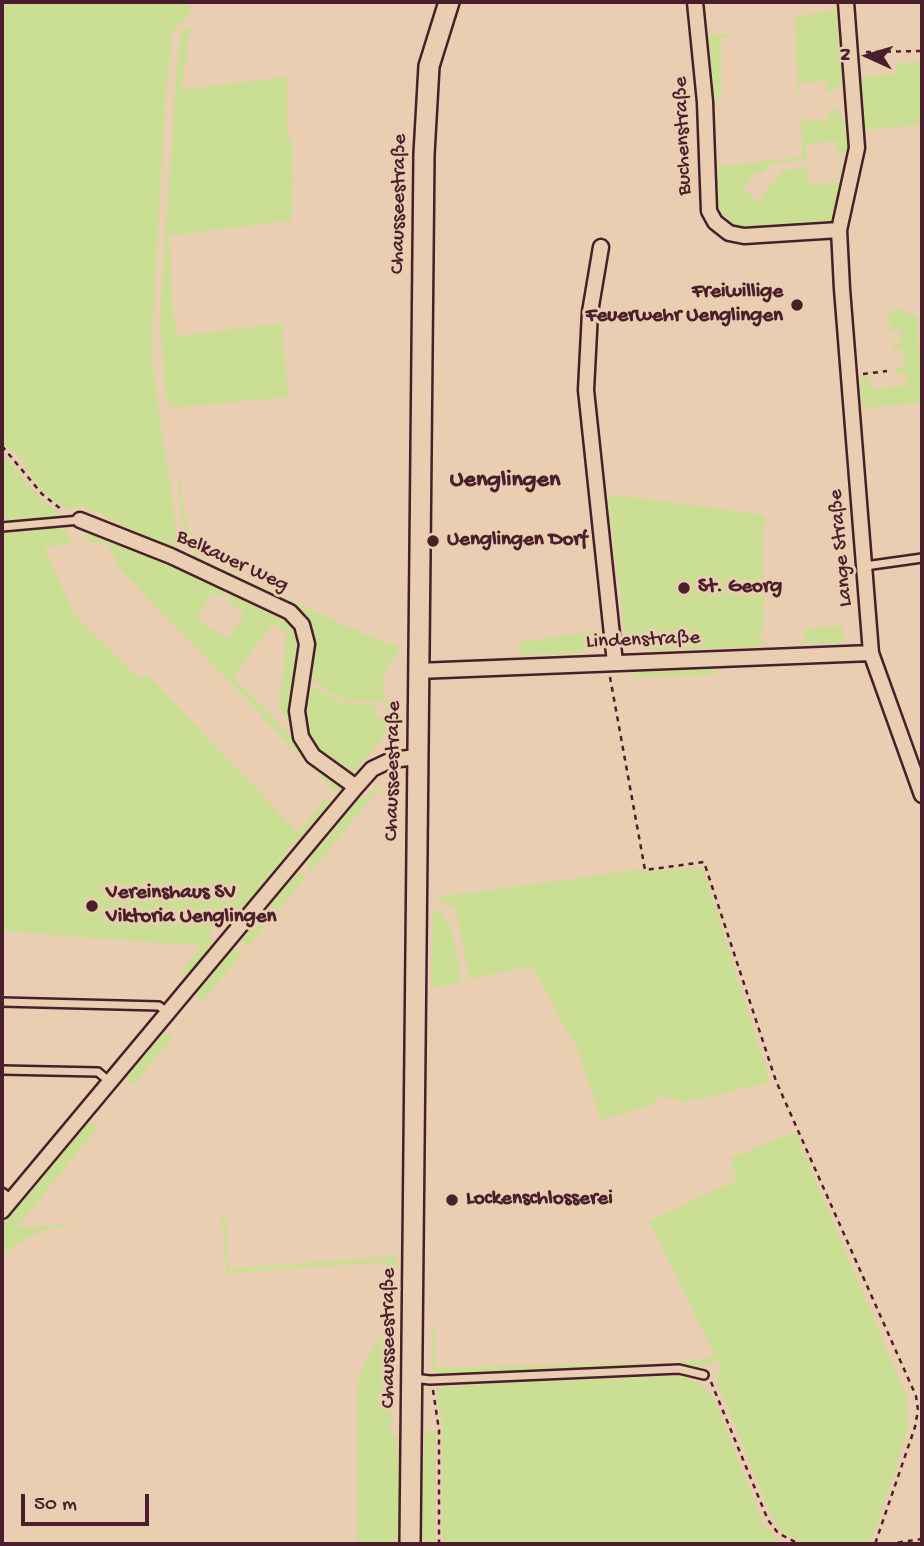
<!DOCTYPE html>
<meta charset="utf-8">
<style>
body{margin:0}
#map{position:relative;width:924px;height:1546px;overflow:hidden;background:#eaceb1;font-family:"Gochi Hand",sans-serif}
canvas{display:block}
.frame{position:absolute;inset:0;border:4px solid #4a1f2b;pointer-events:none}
.north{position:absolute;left:833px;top:21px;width:70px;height:70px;-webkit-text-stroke:5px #eaceb1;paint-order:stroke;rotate:274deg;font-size:19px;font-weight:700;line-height:28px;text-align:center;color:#4a1f2b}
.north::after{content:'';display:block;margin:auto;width:24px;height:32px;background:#4a1f2b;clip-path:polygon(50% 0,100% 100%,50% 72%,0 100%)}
.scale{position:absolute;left:21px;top:1494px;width:128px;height:32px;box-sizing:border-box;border:4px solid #4a1f2b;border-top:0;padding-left:9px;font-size:21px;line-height:24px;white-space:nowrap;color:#4a1f2b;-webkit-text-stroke:5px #eaceb1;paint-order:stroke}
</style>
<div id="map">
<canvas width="924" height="1546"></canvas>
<div class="frame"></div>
<div class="north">N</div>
<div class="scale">50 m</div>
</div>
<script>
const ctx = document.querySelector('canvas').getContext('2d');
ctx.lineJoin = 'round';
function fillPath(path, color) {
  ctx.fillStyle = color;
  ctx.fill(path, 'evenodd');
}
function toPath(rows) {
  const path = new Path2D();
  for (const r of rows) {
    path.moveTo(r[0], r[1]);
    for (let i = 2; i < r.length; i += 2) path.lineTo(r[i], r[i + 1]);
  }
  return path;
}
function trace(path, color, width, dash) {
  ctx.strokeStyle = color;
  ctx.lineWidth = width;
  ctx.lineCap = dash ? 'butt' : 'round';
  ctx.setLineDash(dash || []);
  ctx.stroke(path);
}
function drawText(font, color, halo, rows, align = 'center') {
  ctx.font = font + ' "Gochi Hand",sans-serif';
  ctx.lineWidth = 6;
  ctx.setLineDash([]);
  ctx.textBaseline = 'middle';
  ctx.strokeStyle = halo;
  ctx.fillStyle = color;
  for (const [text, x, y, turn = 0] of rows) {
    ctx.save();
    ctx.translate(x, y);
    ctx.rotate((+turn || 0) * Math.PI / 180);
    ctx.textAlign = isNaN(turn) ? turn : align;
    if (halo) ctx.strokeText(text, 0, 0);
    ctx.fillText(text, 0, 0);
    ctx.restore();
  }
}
fillPath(toPath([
 [2,2,190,2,190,15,173,29,166,89,151,355,180,556,99,513,81,507,68,510,43,492,21,460,2,442],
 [836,2,840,2,844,67,842,85,827,94,826,81,801,82,799,96,794,18,836,9],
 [191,25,181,90,283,77,287,80,287,134,293,145,292,220,169,236,171,296,177,336,282,323,288,397,171,408,165,391,160,318,175,91,180,38,183,30],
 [739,34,721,38,721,98,711,100,717,167,803,157,800,110,804,122,829,120,828,109,838,110,849,127,850,150,846,155,838,155,837,141,806,144,807,160,772,163,761,174,757,171,743,188,758,201,783,170,807,168,809,184,840,182,839,167,844,167,846,170,835,212,828,223,754,231,733,229,721,217,712,187,704,35],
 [922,62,922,125,865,130,861,77,896,74,895,63],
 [897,309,917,316,922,403,862,408,860,377,869,376,871,389,907,385,905,373,895,374,894,368,904,366,903,349,892,350,892,345,902,344,900,330,890,331,889,314],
 [2,452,41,499,64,516,62,520,2,523],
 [180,478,186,524,193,535,197,557,386,644,398,645,397,654,384,673,383,691,388,702,349,700,334,695,308,678,316,643,306,617,200,564,186,544,177,482],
 [616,495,766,515,762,550,764,628,761,628,760,640,765,640,765,646,652,651,635,640,627,649,607,496],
 [65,528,72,543,44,547,74,614,139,678,146,673,298,833,326,798,331,801,294,846,291,844,286,849,286,858,228,926,213,928,208,937,216,941,186,976,181,972,202,946,2,931,2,530],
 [87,532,108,535,228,587,222,598,212,592,197,619,229,639,245,612,227,601,233,590,278,611,299,628,303,643,294,728,284,717,279,706,287,634,280,627,272,624,233,678,342,786,336,793,120,569,108,544,85,541],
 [842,625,843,643,804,644,804,629],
 [602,630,584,653,521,655,518,642],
 [714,667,717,675,633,678,635,671],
 [307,684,340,702,375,705,375,715,384,716,385,706,391,706,395,714,395,723,354,773,331,763,316,750,306,723],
 [376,787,389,789,379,789,311,871,306,859,359,796,364,799],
 [695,867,703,870,707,880,770,1082,681,1103,677,1099,658,1096,651,1105,601,1120,578,1050,532,966,470,979,455,908,432,898,644,869,645,873],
 [297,871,306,877,248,947,239,939],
 [433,910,440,911,451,927,462,981,431,988],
 [234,946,242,954,203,1001,194,993],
 [164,1032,173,1037,133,1085,124,1078],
 [85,1124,100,1125,17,1227,79,1224,44,1230,19,1242,2,1256,2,1220],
 [795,1132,907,1398,908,1429,872,1539,860,1544,802,1542,784,1533,772,1518,715,1375,721,1369,718,1360,704,1367,683,1366,683,1362,715,1356,649,1221,737,1180,730,1158],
 [222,1215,225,1215,229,1269,397,1256,391,1434,397,1434,401,1544,357,1544,358,1381,366,1359,385,1331,389,1279,386,1262,226,1273],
 [435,1325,435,1368,644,1363,644,1366,439,1375,432,1369,432,1326],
 [680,1376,700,1383,714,1398,763,1524,783,1544,442,1544,442,1421,435,1388,523,1381],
 [425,1431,436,1431,435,1544,419,1544]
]), '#cbdf94');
const lane = toPath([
 [2,527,80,520],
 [865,566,922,558],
 [2,1002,159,1006,168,1013],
 [2,1070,98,1072,110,1082],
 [2,1192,12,1199],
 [413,1378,430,1380,679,1369,704,1375]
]);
const street = toPath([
 [695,2,705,102,709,211,715,222,729,233,744,236,839,230],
 [846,2,857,148,839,230,842,289,871,653,922,795],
 [601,247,590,312,586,390,615,663],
 [80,520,171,556,290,612,302,625,307,644,297,711,301,737,313,756,356,787],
 [418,671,871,653],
 [2,1211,356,787,372,769,391,760,417,757]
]);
const secondary = toPath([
 [410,1544,424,154,429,66,449,2]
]);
trace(lane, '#4a1f2b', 12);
trace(street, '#4a1f2b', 19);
trace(secondary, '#4a1f2b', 24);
trace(toPath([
 [866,52,922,51],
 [863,374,887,371],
 [2,446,42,494,62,510],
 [610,677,645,870,704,862,776,1081,916,1396,918,1410,915,1427,875,1544],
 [711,1382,768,1520,778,1533,799,1544],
 [433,1390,439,1430,439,1544],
 [888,1544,922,1539]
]), '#4a1f2b', 2.5, [5, 5]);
trace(lane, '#eaceb1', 7);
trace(street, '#eaceb1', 14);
trace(secondary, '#eaceb1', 19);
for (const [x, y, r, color] of [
 [797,305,7,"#4a1f2b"],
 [433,541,7,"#4a1f2b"],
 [684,588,7,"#4a1f2b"],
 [92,906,7,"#4a1f2b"],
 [452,1200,7,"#4a1f2b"]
]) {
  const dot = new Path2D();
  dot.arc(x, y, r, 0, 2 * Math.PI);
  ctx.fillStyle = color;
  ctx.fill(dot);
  trace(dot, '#eaceb1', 2.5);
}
drawText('21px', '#4a1f2b', '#eaceb1', [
 ["Buchenstraße",684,136,-92],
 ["Chausseestraße",400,204,-89],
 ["Lange Straße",842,548,-95],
 ["Belkauer Weg",232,562,25],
 ["Lindenstraße",643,641,-2],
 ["Chausseestraße",394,771,-89],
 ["Chausseestraße",390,1338,-90]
]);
drawText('bold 21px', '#4a1f2b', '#eaceb1', [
 ["Freiwillige",783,293,"right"],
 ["Feuerwehr Uenglingen",783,317,"right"],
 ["Uenglingen Dorf",447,541],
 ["St. Georg",698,588],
 ["Vereinshaus SV",106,894],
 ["Viktoria Uenglingen",106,918],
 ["Lockenschlosserei",466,1200]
], 'left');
drawText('bold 24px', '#4a1f2b', '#eaceb1', [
 ["Uenglingen",505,481]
]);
</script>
